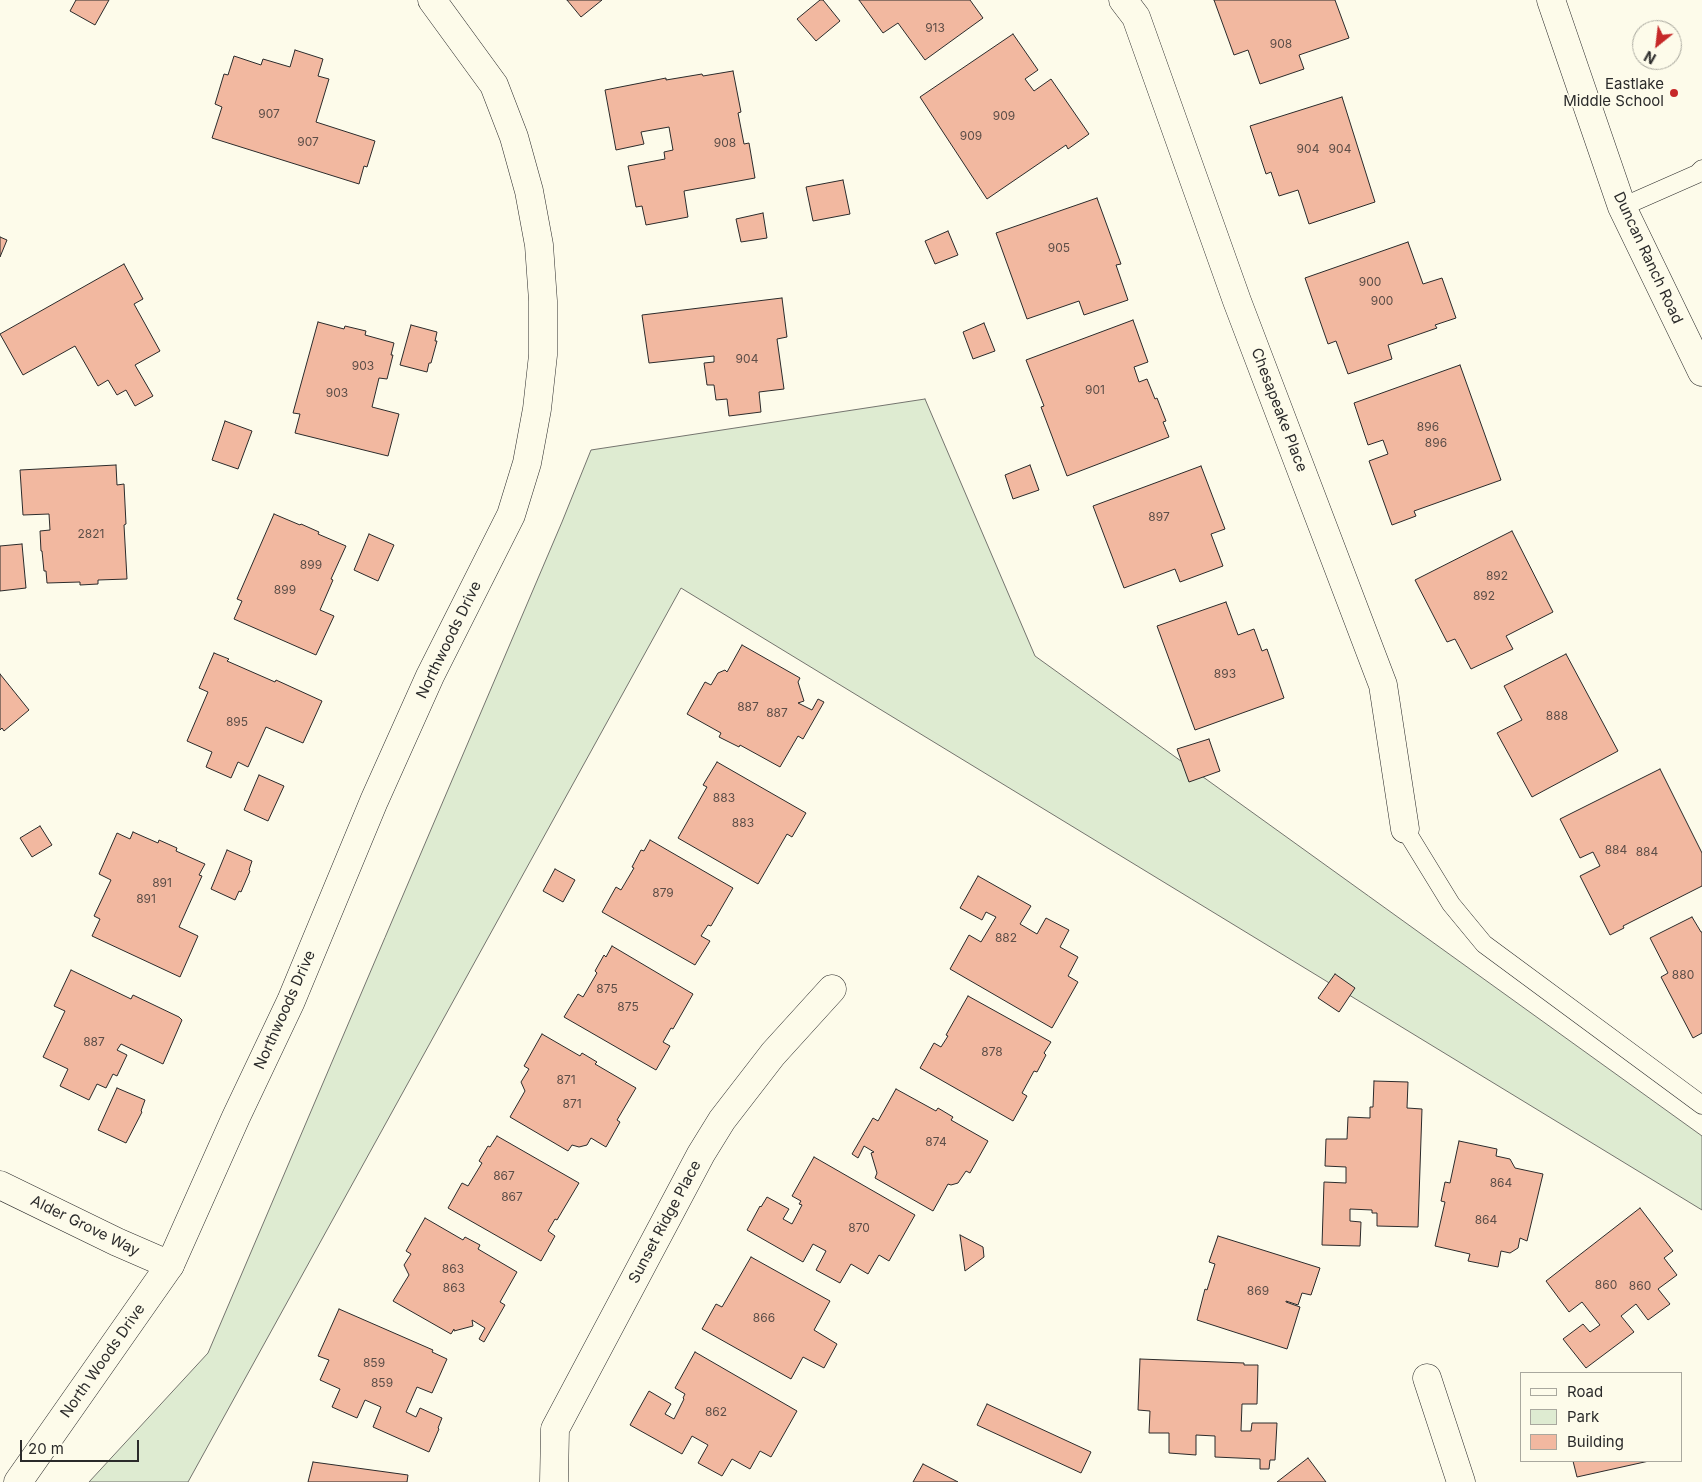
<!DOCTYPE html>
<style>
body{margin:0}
#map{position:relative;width:1702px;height:1482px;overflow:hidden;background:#fdfbea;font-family:Inter,sans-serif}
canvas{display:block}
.legend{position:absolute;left:1520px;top:1372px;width:162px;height:90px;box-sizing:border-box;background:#fdfbea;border:1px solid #a9a89e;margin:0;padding:6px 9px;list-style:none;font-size:15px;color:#2b2b2b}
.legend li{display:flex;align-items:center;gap:10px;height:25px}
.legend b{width:25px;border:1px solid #a9a89e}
.north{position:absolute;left:1632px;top:20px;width:50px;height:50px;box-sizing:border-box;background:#fdfbea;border:1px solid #a9a89e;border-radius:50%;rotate:209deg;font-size:14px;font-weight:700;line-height:20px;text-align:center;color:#2b2b2b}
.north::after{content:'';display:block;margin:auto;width:18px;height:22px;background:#c62828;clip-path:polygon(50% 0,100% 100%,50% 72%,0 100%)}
.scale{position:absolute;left:20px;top:1440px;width:119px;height:22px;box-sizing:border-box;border:2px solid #2b2b2b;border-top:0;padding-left:6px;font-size:15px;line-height:18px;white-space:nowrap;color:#2b2b2b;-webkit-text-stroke:4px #fdfbea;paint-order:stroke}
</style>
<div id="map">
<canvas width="1702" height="1482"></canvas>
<ul class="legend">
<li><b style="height:6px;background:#fdfbea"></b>Road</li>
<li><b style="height:14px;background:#deebd1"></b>Park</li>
<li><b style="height:14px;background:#f2b8a0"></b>Building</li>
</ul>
<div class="north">N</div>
<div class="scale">20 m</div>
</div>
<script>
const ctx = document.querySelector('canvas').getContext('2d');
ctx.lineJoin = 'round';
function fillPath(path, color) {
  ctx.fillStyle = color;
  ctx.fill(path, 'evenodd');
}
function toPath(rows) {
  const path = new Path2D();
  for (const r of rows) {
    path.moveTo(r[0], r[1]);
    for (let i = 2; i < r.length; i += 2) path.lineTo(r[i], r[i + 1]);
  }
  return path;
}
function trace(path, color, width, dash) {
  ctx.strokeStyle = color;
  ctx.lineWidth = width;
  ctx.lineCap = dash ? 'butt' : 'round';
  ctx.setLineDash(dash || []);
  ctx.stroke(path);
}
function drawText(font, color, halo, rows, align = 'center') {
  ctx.font = font + ' Inter,sans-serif';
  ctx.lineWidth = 4;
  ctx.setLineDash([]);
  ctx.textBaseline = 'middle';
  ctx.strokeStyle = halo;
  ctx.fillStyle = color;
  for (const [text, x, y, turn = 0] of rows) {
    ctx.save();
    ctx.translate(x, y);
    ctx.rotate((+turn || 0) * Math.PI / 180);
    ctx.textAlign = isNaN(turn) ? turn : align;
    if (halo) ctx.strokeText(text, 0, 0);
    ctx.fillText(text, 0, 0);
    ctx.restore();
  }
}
const green = toPath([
 [925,399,1035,656,1702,1136,1702,1210,681,588,188,1482,89,1482,208,1353,562,522,591,450,925,399]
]);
fillPath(green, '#deebd1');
trace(green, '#74746e', 1);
const building = toPath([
 [76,0,109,0,95,25,70,11,76,0],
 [567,0,602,0,581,17,567,0],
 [820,0,823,0,840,21,816,41,797,19,820,0],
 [859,0,970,0,983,18,925,60,898,23,883,33,859,0],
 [1214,0,1335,0,1349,38,1299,55,1304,69,1260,84,1248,50,1234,55,1214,0],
 [1013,34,1038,70,1025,79,1034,91,1051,79,1089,134,1068,149,1066,145,987,199,920,97,1013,34],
 [295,50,323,59,318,76,329,79,316,122,375,141,367,167,364,166,359,184,212,138,222,107,215,104,224,74,228,75,234,56,261,65,263,59,290,67,295,50],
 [733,71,741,112,738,113,744,144,749,143,755,178,684,191,688,217,646,225,642,206,636,207,628,166,665,159,664,152,673,150,669,127,641,132,644,144,616,150,605,90,666,78,666,80,702,74,703,76,733,71],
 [1342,97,1375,202,1309,224,1298,190,1279,196,1271,172,1266,174,1250,126,1342,97],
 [843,180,850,214,813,221,806,187,843,180],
 [1097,198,1121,264,1116,265,1128,300,1084,315,1079,301,1027,319,996,233,1097,198],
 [763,213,767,238,741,242,736,219,763,213],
 [948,231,958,255,935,264,925,241,948,231],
 [0,237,7,240,0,257,0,237],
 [1408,242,1423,284,1442,278,1456,318,1435,325,1437,328,1388,345,1392,359,1348,374,1336,341,1328,344,1305,278,1408,242],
 [124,264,143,299,134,304,160,351,135,365,153,396,135,406,126,390,117,395,108,380,98,386,75,346,23,375,0,334,124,264],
 [782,298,787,337,777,339,784,389,759,392,761,412,729,416,727,399,716,400,714,385,707,385,704,363,714,362,714,356,649,363,642,315,782,298],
 [1133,320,1148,362,1134,367,1139,382,1147,379,1155,399,1157,398,1166,421,1163,422,1169,437,1067,476,1041,407,1044,406,1026,360,1133,320],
 [318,322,344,329,345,326,366,331,365,335,394,343,391,355,393,355,387,379,379,378,372,407,399,414,388,456,295,433,300,414,293,413,318,322],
 [984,323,995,351,973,359,963,332,984,323],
 [411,325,437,332,435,341,437,341,431,363,429,363,427,372,400,365,411,325],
 [1460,365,1501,480,1414,511,1416,516,1392,525,1369,461,1388,454,1383,440,1368,445,1354,403,1460,365],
 [225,421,252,431,238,469,212,460,225,421],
 [116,465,117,485,124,484,126,524,124,525,127,579,98,580,98,584,80,585,80,582,47,583,46,571,44,571,42,551,41,551,40,531,50,530,49,514,23,515,20,470,116,465],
 [1030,465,1039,490,1013,499,1005,475,1030,465],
 [1201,466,1225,529,1211,534,1223,566,1180,582,1175,569,1124,588,1093,506,1201,466],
 [274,514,300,525,301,524,319,532,318,534,346,546,331,579,333,580,320,610,334,616,316,655,234,619,242,601,237,599,274,514],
 [1512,531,1553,612,1506,636,1513,649,1471,669,1455,639,1447,642,1415,580,1512,531],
 [369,534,394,545,378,581,354,570,369,534],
 [22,544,26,588,0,591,0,546,22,544],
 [1226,602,1238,635,1254,629,1262,651,1267,649,1284,698,1195,730,1157,626,1226,602],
 [742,645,800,678,798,682,804,701,798,703,812,710,818,699,824,702,803,739,798,736,780,767,740,745,739,747,719,737,721,733,687,714,705,682,711,685,718,673,725,670,727,672,742,645],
 [214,653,229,659,227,661,275,682,276,680,322,701,303,743,266,727,248,767,238,762,231,778,206,767,212,752,187,741,208,692,199,688,214,653],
 [1566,654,1618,751,1532,797,1497,733,1522,720,1504,686,1566,654],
 [0,674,29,710,4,731,2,728,0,730,0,674],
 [1209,739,1220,771,1189,782,1177,749,1209,739],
 [717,762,806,813,792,837,787,834,758,884,678,838,707,787,703,785,717,762],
 [1660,769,1702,853,1702,886,1623,926,1624,928,1610,935,1580,876,1600,866,1593,852,1580,858,1560,819,1660,769],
 [259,775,284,786,268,821,244,810,259,775],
 [40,826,52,845,32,857,20,838,40,826],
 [133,832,158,843,159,840,177,848,176,851,205,864,199,875,202,876,179,927,198,936,180,977,92,936,100,919,94,916,111,880,99,874,117,833,130,839,133,832],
 [650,840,733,888,711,926,708,925,701,936,710,941,695,965,602,912,616,887,621,890,634,868,632,867,641,850,644,851,650,840],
 [227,850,252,861,249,870,250,871,241,892,239,891,235,900,211,889,227,850],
 [555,869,575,880,563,902,543,891,555,869],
 [978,876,1031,906,1020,924,1037,934,1046,918,1069,930,1060,947,1078,957,1068,976,1078,982,1052,1028,950,969,969,935,981,942,996,917,986,912,982,920,960,908,978,876],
 [1692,917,1701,932,1702,932,1702,1033,1693,1038,1661,977,1668,973,1650,938,1692,917],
 [612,946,693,994,673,1029,671,1028,663,1042,670,1046,656,1070,564,1017,578,994,583,997,597,973,595,971,604,955,606,957,612,946],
 [71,970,131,999,133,995,179,1017,182,1020,163,1064,121,1044,117,1050,127,1055,117,1076,113,1074,106,1088,97,1084,89,1100,60,1086,68,1069,43,1057,65,1011,54,1006,71,970],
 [1335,974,1355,988,1339,1012,1318,998,1335,974],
 [968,996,1051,1042,1044,1053,1046,1055,1037,1072,1034,1071,1022,1093,1027,1096,1013,1121,920,1068,934,1043,941,1047,948,1036,946,1035,968,996],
 [542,1034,580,1056,582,1053,597,1062,595,1064,636,1088,617,1120,620,1122,606,1147,591,1138,587,1145,579,1147,572,1145,568,1151,510,1117,525,1091,521,1082,529,1069,524,1066,542,1034],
 [1374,1081,1408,1082,1407,1108,1422,1109,1418,1227,1377,1226,1377,1213,1372,1213,1372,1210,1350,1209,1350,1221,1361,1222,1360,1246,1322,1245,1324,1182,1346,1183,1346,1167,1325,1166,1326,1139,1347,1139,1348,1117,1370,1118,1370,1107,1373,1107,1374,1081],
 [117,1088,145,1100,141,1111,142,1112,126,1143,98,1130,117,1088],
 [896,1089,936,1111,938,1108,953,1117,951,1120,988,1141,970,1173,966,1171,958,1183,951,1185,948,1184,933,1211,875,1178,877,1173,871,1153,874,1152,864,1146,858,1158,852,1154,873,1118,878,1121,896,1089],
 [497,1136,579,1183,557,1220,555,1219,548,1231,555,1236,541,1261,448,1208,462,1183,468,1186,482,1163,479,1161,488,1146,490,1147,497,1136],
 [1459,1141,1497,1149,1496,1156,1510,1159,1515,1168,1543,1174,1527,1241,1520,1238,1518,1248,1510,1253,1501,1251,1498,1267,1468,1261,1470,1254,1435,1246,1445,1202,1441,1201,1445,1182,1450,1183,1459,1141],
 [814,1157,915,1215,889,1261,879,1255,868,1274,851,1264,840,1283,816,1270,826,1251,813,1244,803,1262,747,1230,760,1206,761,1207,767,1197,789,1209,783,1219,792,1224,802,1205,799,1204,801,1201,792,1196,814,1157],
 [1640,1208,1673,1251,1664,1258,1677,1275,1658,1289,1670,1304,1648,1320,1636,1304,1621,1316,1634,1332,1586,1368,1563,1339,1583,1324,1590,1332,1600,1325,1582,1302,1569,1312,1546,1281,1640,1208],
 [425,1218,463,1240,465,1237,480,1245,478,1249,517,1272,500,1302,505,1305,484,1342,479,1339,485,1328,472,1320,473,1326,454,1331,454,1329,451,1334,393,1301,409,1275,404,1265,411,1254,406,1251,425,1218],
 [960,1235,983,1247,984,1257,965,1271,960,1235],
 [1218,1236,1320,1268,1311,1295,1302,1293,1298,1305,1286,1301,1286,1302,1300,1307,1287,1349,1197,1320,1205,1289,1207,1290,1215,1264,1209,1262,1218,1236],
 [751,1257,830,1301,814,1330,837,1344,824,1368,803,1357,791,1379,702,1329,716,1304,722,1307,751,1257],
 [339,1309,433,1350,432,1352,447,1359,432,1393,417,1387,406,1412,416,1417,420,1408,442,1418,438,1428,439,1429,429,1452,373,1427,381,1407,365,1400,357,1418,332,1407,340,1389,320,1380,329,1360,318,1356,339,1309],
 [695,1352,797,1411,771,1457,760,1451,750,1469,732,1459,722,1476,698,1463,708,1445,692,1436,682,1454,630,1425,649,1391,671,1404,665,1414,674,1419,684,1399,683,1398,685,1394,675,1388,695,1352],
 [1140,1359,1244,1363,1244,1365,1258,1365,1257,1404,1242,1404,1241,1431,1251,1431,1252,1423,1277,1423,1275,1460,1270,1460,1269,1469,1260,1469,1260,1459,1215,1457,1215,1436,1196,1435,1196,1455,1169,1453,1169,1433,1149,1433,1150,1411,1138,1410,1140,1359],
 [987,1404,1091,1452,1081,1473,977,1425,987,1404],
 [1308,1458,1326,1482,1277,1482,1308,1458],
 [1573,1461,1649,1461,1577,1477,1573,1461],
 [313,1462,408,1475,407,1482,308,1482,313,1462],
 [923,1464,958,1482,913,1482,923,1464]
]);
fillPath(building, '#f2b8a0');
trace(building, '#2b2b2b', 1);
const lane = toPath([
 [1622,207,1697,174,1702,169],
 [1405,829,1451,904,1484,944,1702,1105]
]);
const street = toPath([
 [1123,0,1136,17,1237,301,1383,685,1405,829],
 [0,1185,117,1242,170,1265,236,1117,291,1001,374,801,430,676,511,515,527,463,537,409,543,355,543,301,539,245,529,191,514,137,494,85,432,0],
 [1427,1378,1461,1482],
 [554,1482,555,1429,701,1154,722,1120,773,1054,832,989]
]);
const secondary = toPath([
 [1551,0,1622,207,1702,372],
 [18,1482,170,1265]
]);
trace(lane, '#2b2b2b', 19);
trace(street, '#2b2b2b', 29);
trace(secondary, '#2b2b2b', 29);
trace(lane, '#fdfbea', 18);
trace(street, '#fdfbea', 28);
trace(secondary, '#fdfbea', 28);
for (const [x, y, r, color] of [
 [1674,93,5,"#c62828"]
]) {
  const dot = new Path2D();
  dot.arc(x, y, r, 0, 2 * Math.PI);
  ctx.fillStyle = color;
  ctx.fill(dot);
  trace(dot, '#fdfbea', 2);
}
drawText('12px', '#5d4e48', null, [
 ["913",935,28],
 ["908",1281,44],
 ["907",269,114],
 ["909",1004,116],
 ["909",971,136],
 ["907",308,142],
 ["908",725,143],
 ["904",1308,149],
 ["904",1340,149],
 ["905",1059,248],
 ["900",1370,282],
 ["900",1382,301],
 ["904",747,359],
 ["903",363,366],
 ["901",1095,390],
 ["903",337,393],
 ["896",1428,427],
 ["896",1436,443],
 ["897",1159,517],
 ["2821",91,534],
 ["899",311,565],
 ["892",1497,576],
 ["899",285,590],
 ["892",1484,596],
 ["893",1225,674],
 ["887",748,707],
 ["887",777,713],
 ["888",1557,716],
 ["895",237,722],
 ["883",724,798],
 ["883",743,823],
 ["884",1616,850],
 ["884",1647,852],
 ["891",162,883],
 ["879",663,893],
 ["891",146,899],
 ["882",1006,938],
 ["880",1683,975],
 ["875",607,989],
 ["875",628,1007],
 ["887",94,1042],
 ["878",992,1052],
 ["871",566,1080],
 ["871",572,1104],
 ["874",936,1142],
 ["867",504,1176],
 ["864",1501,1183],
 ["867",512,1197],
 ["864",1486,1220],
 ["870",859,1228],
 ["863",453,1269],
 ["860",1606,1285],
 ["860",1640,1286],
 ["863",454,1288],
 ["869",1258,1291],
 ["866",764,1318],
 ["859",374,1363],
 ["859",382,1383],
 ["862",716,1412]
]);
drawText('15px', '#2b2b2b', '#fdfbea', [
 ["Eastlake",1664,84],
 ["Middle School",1664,101]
], 'right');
drawText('15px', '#2b2b2b', '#fdfbea', [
 ["Duncan Ranch Road",1648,258,65],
 ["Chesapeake Place",1279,410,69],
 ["Northwoods Drive",449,640,-64],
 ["Northwoods Drive",285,1010,-66],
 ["Sunset Ridge Place",665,1222,-62],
 ["Alder Grove Way",85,1226,26],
 ["North Woods Drive",103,1361,-55]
]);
</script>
